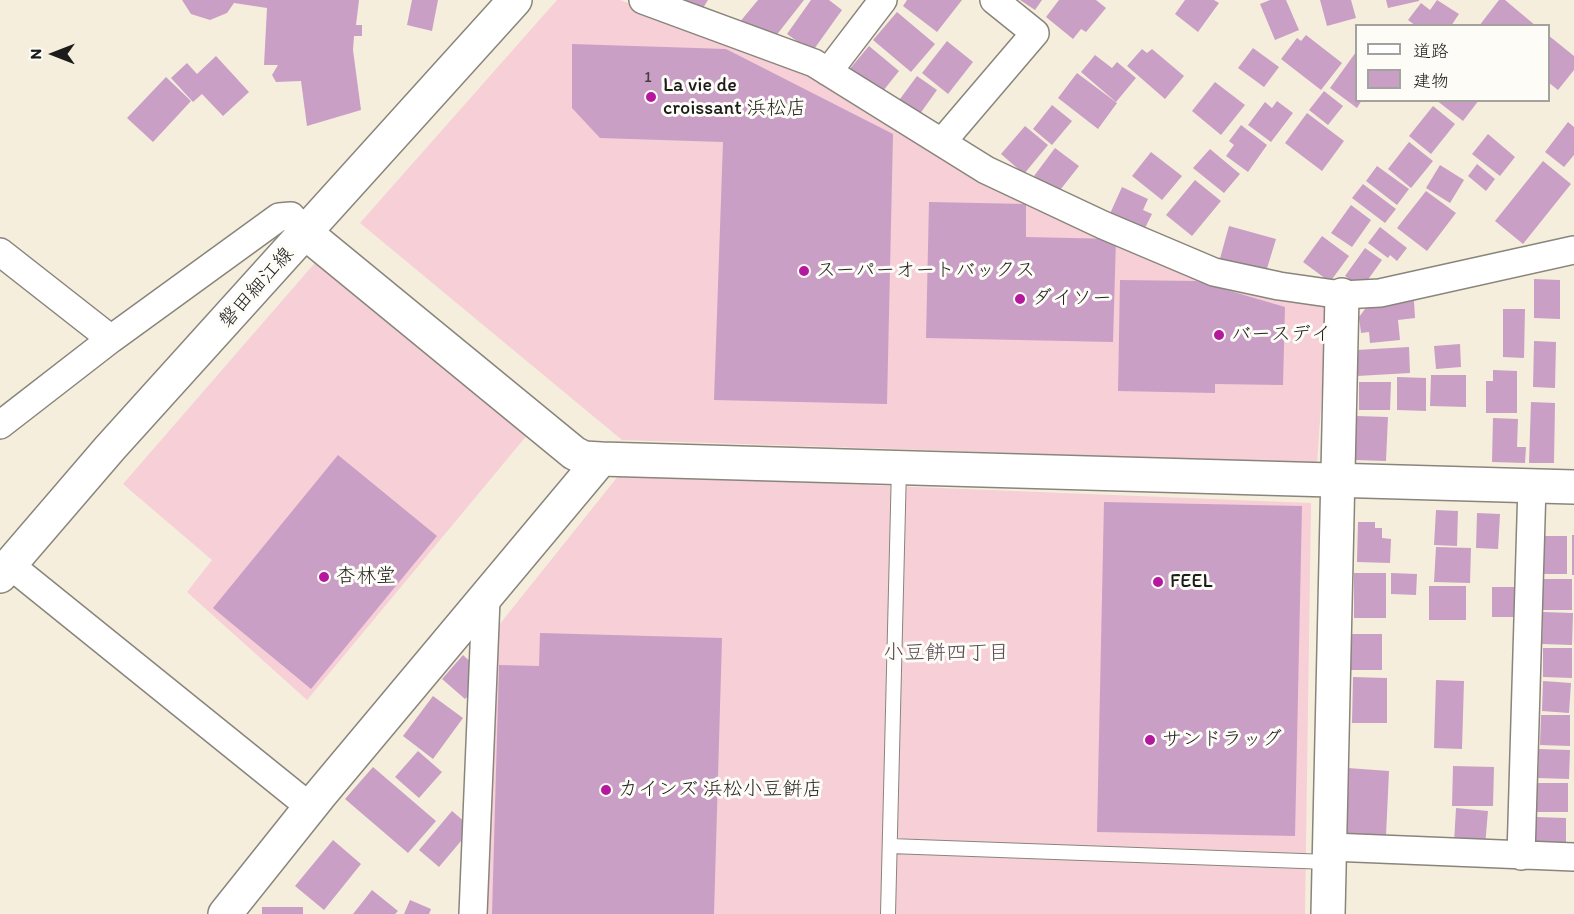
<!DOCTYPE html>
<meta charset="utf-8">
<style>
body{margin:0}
#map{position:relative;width:1574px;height:914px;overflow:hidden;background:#f6eedc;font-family:Itim,"Klee One",sans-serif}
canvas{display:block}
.legend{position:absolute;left:1355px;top:24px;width:195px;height:78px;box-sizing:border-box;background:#fdfcf7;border:2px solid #a3a29f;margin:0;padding:8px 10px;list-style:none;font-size:18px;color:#1c1c1c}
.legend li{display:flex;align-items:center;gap:12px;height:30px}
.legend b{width:30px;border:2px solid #a3a29f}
.north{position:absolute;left:24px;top:24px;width:60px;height:60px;-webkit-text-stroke:4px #fdfcf7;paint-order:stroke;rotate:270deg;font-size:16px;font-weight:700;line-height:24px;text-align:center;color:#1c1c1c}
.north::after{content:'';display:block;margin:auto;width:21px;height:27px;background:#1c1c1c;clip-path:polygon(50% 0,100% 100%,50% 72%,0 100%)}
</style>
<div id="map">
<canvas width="1574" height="914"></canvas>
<ul class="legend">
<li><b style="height:8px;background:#fff"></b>道路</li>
<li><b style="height:16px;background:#c99fc5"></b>建物</li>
</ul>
<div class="north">N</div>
</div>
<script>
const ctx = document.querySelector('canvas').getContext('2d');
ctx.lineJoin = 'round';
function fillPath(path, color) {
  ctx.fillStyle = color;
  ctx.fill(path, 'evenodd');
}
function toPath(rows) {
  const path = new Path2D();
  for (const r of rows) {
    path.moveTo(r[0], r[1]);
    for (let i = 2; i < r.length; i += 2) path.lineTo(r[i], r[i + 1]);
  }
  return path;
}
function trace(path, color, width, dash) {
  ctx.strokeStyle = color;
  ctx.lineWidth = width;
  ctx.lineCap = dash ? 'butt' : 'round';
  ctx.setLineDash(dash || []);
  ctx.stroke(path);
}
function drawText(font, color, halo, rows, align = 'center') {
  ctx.font = font + ' Itim,"Klee One",sans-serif';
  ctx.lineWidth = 6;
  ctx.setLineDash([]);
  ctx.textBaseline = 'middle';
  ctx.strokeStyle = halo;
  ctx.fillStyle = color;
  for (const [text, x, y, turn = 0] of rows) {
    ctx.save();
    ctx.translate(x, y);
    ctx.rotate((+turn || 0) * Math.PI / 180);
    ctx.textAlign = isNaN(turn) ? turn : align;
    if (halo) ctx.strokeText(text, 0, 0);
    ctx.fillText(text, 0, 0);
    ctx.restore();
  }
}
fillPath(toPath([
 [557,0,620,0,808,71,926,146,1328,304,1317,463,622,440,360,223],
 [320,257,538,422,307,700,187,592,212,560,123,484],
 [619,475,1311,503,1305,914,484,914,495,630]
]), '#f6cfd7');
fillPath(toPath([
 [182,0,359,0,356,25,362,25,362,36,354,36,353,50,361,110,307,126,301,81,276,82,272,75,278,65,264,65,267,8,234,3,227,13,210,20,191,14],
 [412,0,438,0,432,31,407,25],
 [671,0,708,0,698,16],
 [758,0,804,0,768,46,739,23],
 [811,0,829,0,842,10,812,52,787,34],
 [907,0,962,0,937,32,903,6],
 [1020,0,1042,0,1035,10],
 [1059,0,1096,0,1106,8,1086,32,1081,29,1073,39,1046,17],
 [1185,0,1214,0,1219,3,1198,32,1175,14],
 [1270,0,1286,0,1299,30,1275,40,1260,4],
 [1320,0,1351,0,1356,18,1327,26],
 [1386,0,1419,0,1419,1,1388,8],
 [1437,0,1459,14,1451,26,1416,26,1408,20,1421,3,1430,10],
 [1499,0,1505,0,1536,26,1479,26],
 [897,12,935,44,911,72,873,40],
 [1306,35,1342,63,1321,90,1281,59,1297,38,1301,41],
 [1548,35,1574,56,1574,70,1558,90,1548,82],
 [947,41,973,62,948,94,922,73],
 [572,44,726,49,893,134,887,404,714,400,723,142,600,138,572,108],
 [869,46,899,71,879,96,848,71],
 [1253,48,1279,67,1264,87,1238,68],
 [1142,49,1147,53,1152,49,1184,76,1165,99,1127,66],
 [1356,52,1356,100,1362,100,1357,108,1330,88],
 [1095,55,1112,68,1117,62,1136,78,1116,102,1081,72],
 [216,56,249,92,223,116,202,94,193,102,171,78,187,63,197,74],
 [1077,73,1117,103,1098,129,1058,98],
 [917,76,937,90,917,118,897,103],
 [166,77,191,101,153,142,127,118],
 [1215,82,1245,105,1221,135,1192,111],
 [1324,91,1343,106,1328,125,1309,110],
 [1436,100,1479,100,1463,121],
 [1277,101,1293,113,1271,142,1248,125,1265,102,1272,108],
 [1052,105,1072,121,1052,145,1033,129],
 [1433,106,1455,124,1431,154,1409,136],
 [1307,113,1344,141,1322,171,1285,143],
 [1568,122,1574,127,1574,155,1564,167,1545,152],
 [1241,125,1267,145,1248,172,1226,156,1234,145,1229,141],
 [1025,126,1048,145,1024,174,1001,154],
 [1488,134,1515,157,1500,176,1472,154],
 [1409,142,1433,161,1411,188,1388,169],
 [1055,148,1079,166,1057,194,1034,176],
 [1210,149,1240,174,1224,193,1193,168],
 [1151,152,1182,176,1162,200,1132,176],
 [1543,161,1571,184,1523,244,1495,221],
 [1477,164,1495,179,1486,191,1468,176],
 [1440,165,1464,180,1450,203,1426,188],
 [1377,166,1409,189,1397,205,1366,181],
 [1195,180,1221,201,1192,236,1166,215],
 [1363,184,1396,209,1385,223,1352,198],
 [1122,187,1148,199,1143,210,1152,214,1142,234,1108,218],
 [1426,191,1456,213,1427,251,1397,228],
 [929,202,1026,204,1026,237,1116,239,1113,342,926,338],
 [1351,205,1371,220,1352,247,1331,233],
 [1229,226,1276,239,1265,275,1219,262],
 [1380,227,1407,248,1397,261,1390,255,1388,258,1368,243],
 [1322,236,1349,256,1330,282,1303,262],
 [1365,248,1382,260,1362,288,1345,276],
 [1534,279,1560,280,1560,319,1534,318],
 [1120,280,1196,281,1285,307,1283,385,1215,384,1215,393,1118,391],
 [1414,301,1415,318,1398,320,1400,340,1370,343,1369,332,1361,333,1359,317,1368,305],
 [1503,309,1525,309,1524,358,1503,357],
 [1534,341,1556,342,1555,388,1533,387],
 [1460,344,1461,367,1436,369,1434,346],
 [1409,347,1410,373,1357,376,1356,350],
 [1493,370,1517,371,1517,413,1486,413,1486,381,1493,381],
 [1431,375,1466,375,1466,407,1430,406],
 [1397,377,1426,378,1426,411,1397,410],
 [1359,382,1391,382,1390,410,1359,410],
 [1531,402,1555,403,1554,463,1529,463],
 [1356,416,1388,417,1386,461,1354,460],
 [1493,418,1518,419,1517,447,1526,447,1525,463,1492,462],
 [338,455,437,536,311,689,213,608],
 [1104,502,1302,506,1295,836,1097,832],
 [1436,510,1458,511,1457,546,1434,545],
 [1477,513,1500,514,1498,549,1476,548],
 [1358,522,1375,522,1375,528,1382,528,1382,538,1391,539,1390,563,1357,562],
 [1572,535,1574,535,1574,575,1572,575],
 [1542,536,1567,536,1567,574,1542,574],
 [1436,547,1471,548,1470,583,1434,582],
 [1354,573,1386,573,1386,618,1354,618],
 [1391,573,1417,574,1416,595,1391,594],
 [1542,579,1572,579,1572,610,1542,610],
 [1429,586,1466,586,1466,620,1429,620],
 [1492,587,1515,587,1515,617,1492,617],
 [1543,612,1573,613,1572,645,1542,644],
 [540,633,722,638,714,914,492,914,499,665,539,666],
 [1350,634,1382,634,1382,670,1350,670],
 [1543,648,1572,648,1572,678,1543,677],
 [463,655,475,666,471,693,465,699,442,679],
 [1353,677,1387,678,1387,723,1352,723],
 [1436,680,1464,681,1462,749,1434,748],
 [1543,681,1571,683,1569,713,1542,711],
 [433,696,463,718,433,759,403,736],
 [1541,715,1570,715,1570,746,1540,745],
 [1539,749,1570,750,1569,779,1538,778],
 [418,751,442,772,419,798,395,777],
 [1453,766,1494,767,1493,806,1452,806],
 [373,767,436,821,408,853,345,799],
 [1348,768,1389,771,1386,836,1345,834],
 [1536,783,1568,783,1568,812,1536,812],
 [1456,808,1488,811,1485,846,1454,843],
 [452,811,472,828,439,867,419,850],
 [1536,817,1566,818,1566,848,1535,847],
 [333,840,361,864,324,910,295,886],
 [372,890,398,911,395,914,353,914],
 [410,900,431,909,429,914,404,914],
 [262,907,303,907,303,914,262,914]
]), '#c99fc5');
const lane = toPath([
 [890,846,1329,862],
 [888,914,899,467]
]);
const street = toPath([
 [643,0,814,63,986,170,1103,225,1214,272,1279,286,1342,295,1380,293,1574,250],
 [828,72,883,0],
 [942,142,1035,33,994,0],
 [0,252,111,339],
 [0,425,111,339,279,217,291,216,307,234],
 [10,565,310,807],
 [1331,847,1574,857],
 [1521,856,1532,485],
 [473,914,486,599]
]);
const secondary = toPath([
 [601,459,1574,487],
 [0,576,110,448,515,0],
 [225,914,320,795,601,459,584,458,574,453,307,234],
 [1328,914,1342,295]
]);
trace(lane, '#89857c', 16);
trace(street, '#89857c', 30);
trace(secondary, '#89857c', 36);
trace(lane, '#fff', 14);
trace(street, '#fff', 27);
trace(secondary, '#fff', 33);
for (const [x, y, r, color] of [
 [651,97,6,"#b5179e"],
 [804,271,6,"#b5179e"],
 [1020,299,6,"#b5179e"],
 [1219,335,6,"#b5179e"],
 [324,577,6,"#b5179e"],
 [1158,582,6,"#b5179e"],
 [1150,740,6,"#b5179e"],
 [606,790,6,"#b5179e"]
]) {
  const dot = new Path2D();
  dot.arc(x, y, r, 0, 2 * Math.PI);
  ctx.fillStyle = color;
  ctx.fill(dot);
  trace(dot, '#fdfcf7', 2);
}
drawText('16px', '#473d46', null, [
 ["1",648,78]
]);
drawText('20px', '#1c1c1c', '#fdfcf7', [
 ["La vie de",663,86],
 ["croissant 浜松店",663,109],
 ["スーパーオートバックス",816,271],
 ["ダイソー",1032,299],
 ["バースデイ",1231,335],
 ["杏林堂",336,577],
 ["FEEL",1170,582],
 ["サンドラッグ",1162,740],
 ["カインズ 浜松小豆餠店",618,790]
], 'left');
drawText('20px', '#1c1c1c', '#fdfcf7', [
 ["磐田細江線",257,288,-48]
]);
drawText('21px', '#594a57', '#fdfcf7', [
 ["小豆餅四丁目",946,654]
]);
</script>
